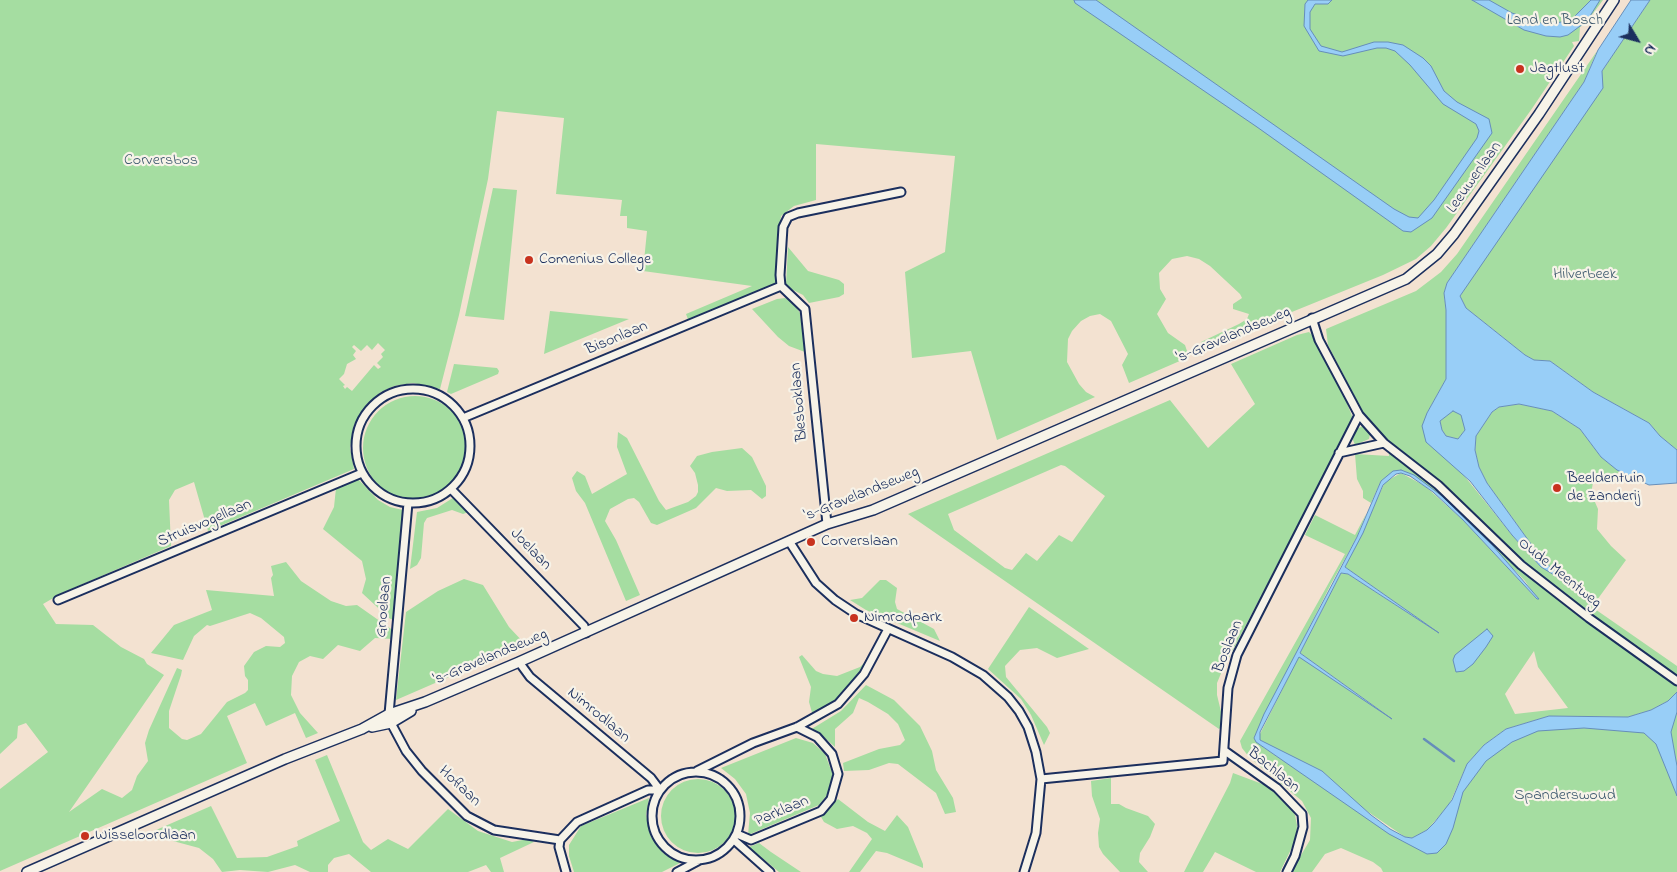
<!DOCTYPE html>
<style>
body{margin:0}
#map{position:relative;width:1677px;height:872px;overflow:hidden;background:#f3e2d1;font-family:"Indie Flower",sans-serif}
canvas{display:block}
.north{position:absolute;left:1612px;top:15px;width:50px;height:50px;-webkit-text-stroke:4px #f7f3e8;paint-order:stroke;rotate:127deg;font-size:14px;font-weight:700;line-height:20px;text-align:center;color:#1b2f5e}
.north::after{content:'';display:block;margin:auto;width:18px;height:22px;background:#1b2f5e;clip-path:polygon(50% 0,100% 100%,50% 72%,0 100%)}
</style>
<div id="map">
<canvas width="1677" height="872"></canvas>
<div class="north">N</div>
</div>
<script>
const ctx = document.querySelector('canvas').getContext('2d');
ctx.lineJoin = 'round';
function fillPath(path, color) {
  ctx.fillStyle = color;
  ctx.fill(path, 'evenodd');
}
function toPath(rows) {
  const path = new Path2D();
  for (const r of rows) {
    if (r.length === 3) {
      path.moveTo(r[0] + r[2], r[1]);
      path.arc(r[0], r[1], r[2], 0, 2 * Math.PI);
      continue;
    }
    path.moveTo(r[0], r[1]);
    for (let i = 2; i < r.length; i += 2) path.lineTo(r[i], r[i + 1]);
  }
  return path;
}
function trace(path, color, width, dash) {
  ctx.strokeStyle = color;
  ctx.lineWidth = width;
  ctx.lineCap = dash ? 'butt' : 'round';
  ctx.setLineDash(dash || []);
  ctx.stroke(path);
}
function drawText(font, color, halo, rows, align = 'center') {
  ctx.font = font + ' "Indie Flower",sans-serif';
  ctx.lineWidth = 4.5;
  ctx.setLineDash([]);
  ctx.textBaseline = 'middle';
  ctx.strokeStyle = halo;
  ctx.fillStyle = color;
  for (const [text, x, y, turn = 0] of rows) {
    ctx.save();
    ctx.translate(x, y);
    ctx.rotate((+turn || 0) * Math.PI / 180);
    ctx.textAlign = isNaN(turn) ? turn : align;
    if (halo) ctx.strokeText(text, 0, 0);
    ctx.fillText(text, 0, 0);
    ctx.restore();
  }
}
fillPath(toPath([
 [0,0,1603,0,1586,23,1580,27,1579,41,1572,42,1574,46,1531,110,1446,228,1431,246,1416,259,1383,275,1282,316,1200,352,1201,342,1239,324,1247,319,1249,314,1233,309,1233,304,1242,298,1240,294,1210,266,1199,259,1187,256,1172,259,1159,273,1160,289,1166,299,1157,314,1168,333,1185,345,1189,357,1129,383,1122,365,1128,354,1111,321,1100,314,1090,316,1081,321,1072,331,1068,339,1067,362,1079,384,1086,392,1095,397,997,440,971,351,912,358,905,272,945,252,955,156,816,144,816,200,794,206,781,216,776,284,772,289,690,325,686,314,752,286,643,271,647,231,627,228,627,216,620,216,622,200,556,194,564,118,497,111,488,179,459,315,440,389,413,383,394,386,381,392,367,404,354,425,350,448,354,469,208,531,194,482,175,490,169,500,171,546,62,593,43,604,56,624,93,625,121,647,144,659,147,664,164,675,69,812,102,789,122,798,132,790,137,776,148,761,145,743,149,730,177,668,182,670,181,675,169,711,169,728,182,739,187,740,201,734,227,702,245,693,248,690,248,680,245,676,244,666,254,652,266,646,280,647,285,643,284,637,261,618,250,613,210,626,207,625,194,636,183,660,151,653,174,625,212,610,206,590,274,596,271,578,273,575,271,566,286,562,301,581,331,601,346,606,357,605,394,631,393,639,375,638,360,651,338,645,323,659,310,656,299,662,292,676,291,695,300,713,318,733,306,738,295,713,266,726,255,703,227,716,247,763,0,871,0,789,48,752,26,723,18,726,17,738,0,754],
 [378,343,385,350,381,354,383,357,377,363,381,367,378,369,374,365,352,391,347,387,345,389,343,386,345,385,339,379,344,374,347,364,356,359,353,355,356,351,352,347,354,345,361,351,367,345,372,350],
 [1650,0,1677,0,1677,450,1660,436,1649,423,1593,392,1550,361,1534,360,1525,355,1466,308,1460,296,1602,71],
 [1597,51,1584,82,1447,283,1444,293,1446,310,1446,379,1427,413,1462,473,1512,535,1541,567,1563,577,1544,562,1487,483,1479,467,1475,450,1476,436,1492,412,1499,407,1519,404,1552,411,1580,429,1601,457,1619,471,1613,483,1598,474,1593,483,1591,493,1598,509,1597,529,1611,546,1626,560,1592,607,1677,666,1677,692,1668,701,1651,710,1628,717,1549,716,1506,729,1484,745,1467,764,1449,805,1467,774,1525,725,1635,720,1668,704,1677,694,1677,872,1383,872,1381,868,1373,862,1341,848,1325,854,1312,872,1291,872,1310,840,1311,818,1302,801,1249,757,1242,748,1240,741,1345,554,1305,535,1315,515,1355,535,1366,514,1357,537,1331,584,1254,738,1263,747,1398,837,1420,842,1448,806,1427,830,1412,838,1405,837,1358,805,1322,771,1276,750,1260,740,1259,736,1299,656,1391,718,1300,653,1341,573,1348,574,1439,633,1345,567,1385,482,1401,473,1425,486,1463,520,1537,599,1525,581,1442,496,1401,470,1381,481,1371,503,1363,498,1363,491,1357,479,1355,454,1389,456,1388,442,1364,414,1328,345,1326,329,1416,291,1441,272,1457,254],
 [1534,651,1538,667,1568,708,1515,714,1505,694],
 [493,188,517,190,504,320,465,316],
 [788,247,808,271,839,280,844,284,844,294,839,297,809,303,803,295,789,288,786,285],
 [785,298,793,302,800,313,805,352,789,346,778,337,752,309,777,299],
 [550,311,629,319,544,354],
 [1309,332,1313,336,1344,396,1352,416,1351,423,1222,671,1217,683,1217,695,1224,724,1219,729,908,514,1170,400,1208,448,1255,404,1231,364,1297,335],
 [1061,465,1065,466,1105,496,1072,542,1059,535,1037,561,1026,553,1012,570,1005,568,954,530,948,514],
 [454,364,497,368,499,371,498,374,451,394,447,392],
 [415,448,52],
 [1453,410,1461,415,1464,423,1465,430,1458,439,1446,436,1442,430,1440,421],
 [1363,426,1370,434,1369,439,1355,445,1353,440,1354,430],
 [618,432,627,438,659,501,666,510,688,502,696,496,698,492,698,485,695,473,690,466,697,456,712,452,742,448,752,457,766,486,766,496,762,499,751,490,727,491,716,488,696,508,657,525,651,523,639,502,634,498,628,499,610,509,605,521,616,540,640,595,626,601,585,503,576,491,572,478,577,471,585,476,592,494,627,474,617,447],
 [358,479,378,500,390,507,407,511,395,621,389,618,362,593,366,579,362,561,323,529,334,507,336,488],
 [456,496,471,511,463,514,452,510,427,518,424,523,421,558,417,565,410,569,417,512,437,508],
 [464,579,483,585,509,627,525,644,396,700,406,612,438,591],
 [880,580,886,580,897,588,895,602,897,609,934,629,940,641,866,610,850,600,862,598],
 [1029,607,1089,649,1057,658,1037,648,1020,650,1005,666,1006,677,1047,727,1050,733,1044,745,1031,715,1021,699,988,669],
 [802,655,816,671,823,674,837,676,860,667,868,659,858,678,848,689,837,700,813,716,809,702,811,687,799,657],
 [866,685,894,700,920,726,932,751,936,770,953,798,956,812,945,814,936,793,898,764,889,763,869,770,844,771,843,763,879,749,900,745,905,740,898,724,888,714,868,702,859,698,853,713,835,729,835,747,822,735,810,730,841,711],
 [796,738,813,743,825,754,833,775,830,791,819,805,748,835,750,813,746,794,735,779,721,768],
 [327,755,363,842,371,850,388,839,408,849,448,809,478,831,512,842,528,839,534,842,500,858,504,872,491,872,486,865,468,872,371,872,349,854,334,858,328,865,328,872,310,872,295,865,268,872,240,870,222,872,213,859,199,848,173,841,156,830,211,806,237,858,267,857,298,846,297,841,340,821,315,760],
 [1233,773,1265,785,1287,803,1295,815,1297,825,1296,839,1280,872,1256,872,1215,852,1203,872,1184,872,1230,783],
 [1111,778,1111,804,1119,804,1126,808,1148,816,1155,824,1150,837,1140,853,1139,862,1148,872,1120,872,1103,854,1099,847,1098,833,1100,819,1092,796,1091,781],
 [698,816,37],
 [649,798,646,815,651,837,663,853,680,863,662,872,574,872,569,856,569,845,581,826],
 [838,799,868,822,885,831,897,815,908,827,923,864,923,868,887,853,876,851,860,872,849,872,872,839,867,833,853,826,837,829,824,822,821,817],
 [759,843,771,852,801,872,779,872,749,847]
]), '#a5dda1');
const water = toPath([
 [1074,0,1096,0,1394,209,1409,217,1418,218,1434,200,1477,138,1479,131,1476,124,1443,104,1410,65,1395,51,1386,48,1377,48,1343,56,1319,51,1304,26,1305,4,1308,0,1332,0,1328,4,1315,4,1310,12,1310,29,1321,46,1342,52,1374,42,1388,42,1403,45,1423,58,1431,66,1444,91,1457,102,1489,119,1492,133,1432,218,1411,232,1403,231,1257,127,1075,3,1074,0],
 [1472,0,1489,0,1512,13,1541,23,1556,23,1571,20,1591,0,1600,0,1587,21,1568,35,1560,37,1546,36,1524,30,1472,0],
 [1631,0,1650,0,1602,71,1603,88,1460,296,1466,308,1525,355,1534,360,1550,361,1593,392,1649,423,1660,436,1677,450,1677,483,1649,485,1617,470,1601,457,1580,429,1552,411,1519,404,1499,407,1492,412,1476,436,1475,450,1479,467,1487,483,1544,562,1564,577,1559,578,1541,567,1512,535,1470,481,1426,442,1422,426,1427,413,1446,379,1446,310,1444,293,1447,283,1573,98,1584,82,1598,50,1631,0],
 [1453,411,1461,415,1465,430,1458,439,1446,436,1442,430,1440,421,1453,411],
 [1401,470,1414,475,1442,496,1493,546,1539,599,1537,599,1463,520,1433,492,1410,476,1401,473,1396,474,1383,485,1363,533,1345,567,1439,633,1348,574,1341,573,1300,653,1392,719,1299,657,1260,732,1260,740,1322,771,1371,815,1390,829,1405,837,1412,838,1427,830,1434,823,1452,800,1467,764,1484,745,1506,729,1549,716,1628,717,1651,710,1668,701,1677,692,1677,712,1671,732,1677,766,1677,796,1656,744,1644,733,1584,728,1538,731,1512,742,1486,761,1463,792,1453,828,1446,844,1437,853,1427,854,1389,834,1256,742,1254,738,1264,714,1357,537,1381,481,1393,471,1401,470],
 [1487,629,1493,636,1486,647,1473,664,1464,671,1456,672,1453,660,1455,655,1487,629]
]);
fillPath(water, '#98cef7');
trace(water, '#668eba', 1);
trace(toPath([
 [1424,739,1454,761]
]), '#668eba', 2.5);
const minor = toPath([
 [781,286,805,309,827,524],
 [781,286,780,275,783,227,788,217,798,213,901,192],
 [1312,318,1319,340,1359,415,1384,443,1438,485,1521,565,1589,618,1677,681],
 [413,446,57],
 [463,418,781,286],
 [1339,453,1384,443],
 [451,489,584,626,586,633],
 [789,541,816,583,835,600,856,614,952,657,983,675,1008,697,1019,711,1028,727,1036,752,1041,779,1036,833,1024,872],
 [58,600,362,473],
 [519,662,530,677,651,778,660,790],
 [389,714,408,503],
 [391,723,406,751,422,771,467,816,494,830,560,840,559,847,566,872],
 [1225,751,1277,788,1302,814,1303,827,1295,856,1287,872],
 [697,771,753,743,797,727,838,704,864,674,888,629],
 [696,816,44],
 [1041,779,1223,761,1228,688,1237,655,1359,415],
 [737,834,751,840,821,811,831,799,838,774,832,754,817,737,797,727],
 [560,840,577,822,648,790,660,790],
 [734,840,770,872],
 [677,872,698,861]
]);
const tertiary = toPath([
 [372,727,391,723,411,711],
 [27,872,285,759,362,729,389,714,425,702,519,662,827,524,873,510,1406,279,1437,254,1454,234,1539,114,1614,0]
]);
trace(minor, '#1b2f5e', 11);
trace(tertiary, '#1b2f5e', 12);
trace(minor, '#f7f3e8', 7);
trace(tertiary, '#f7f3e8', 9);
for (const [x, y, r, color] of [
 [1520,69,5,"#c8321e"],
 [529,260,5,"#c8321e"],
 [1557,488,5,"#c8321e"],
 [811,542,5,"#c8321e"],
 [854,618,5,"#c8321e"],
 [85,836,5,"#c8321e"]
]) {
  const dot = new Path2D();
  dot.arc(x, y, r, 0, 2 * Math.PI);
  ctx.fillStyle = color;
  ctx.fill(dot);
  trace(dot, '#f7f3e8', 2);
}
drawText('16px', '#3e5a6f', '#f7f3e8', [
 ["Land en Bosch",1555,21],
 ["Corversbos",161,161],
 ["Hilverbeek",1585,275],
 ["Spanderswoud",1565,796]
]);
drawText('16px', '#1b2f5e', '#f7f3e8', [
 ["Jagtlust",1530,69],
 ["Comenius College",539,260],
 ["Beeldentuin",1567,479],
 ["de Zanderij",1567,497],
 ["Corverslaan",821,542],
 ["Nimrodpark",864,618],
 ["Wisseloordlaan",95,836]
], 'left');
drawText('16px', '#1b2f5e', '#f7f3e8', [
 ["Leeuwenlaan",1475,178,-55],
 ["'s-Gravelandseweg",1234,336,-23],
 ["Bisonlaan",617,339,-23],
 ["Blesboklaan",800,402,-95],
 ["'s-Gravelandseweg",862,495,-22],
 ["Struisvogellaan",205,524,-23],
 ["Joelaan",530,550,46],
 ["Oude Meentweg",1559,574,39],
 ["Gnoelaan",385,607,-85],
 ["Boslaan",1229,647,-68],
 ["'s-Gravelandseweg",491,658,-23],
 ["Nimrodlaan",598,716,40],
 ["Bachlaan",1273,771,39],
 ["Hoflaan",459,787,43],
 ["Parklaan",782,812,-23]
]);
</script>
